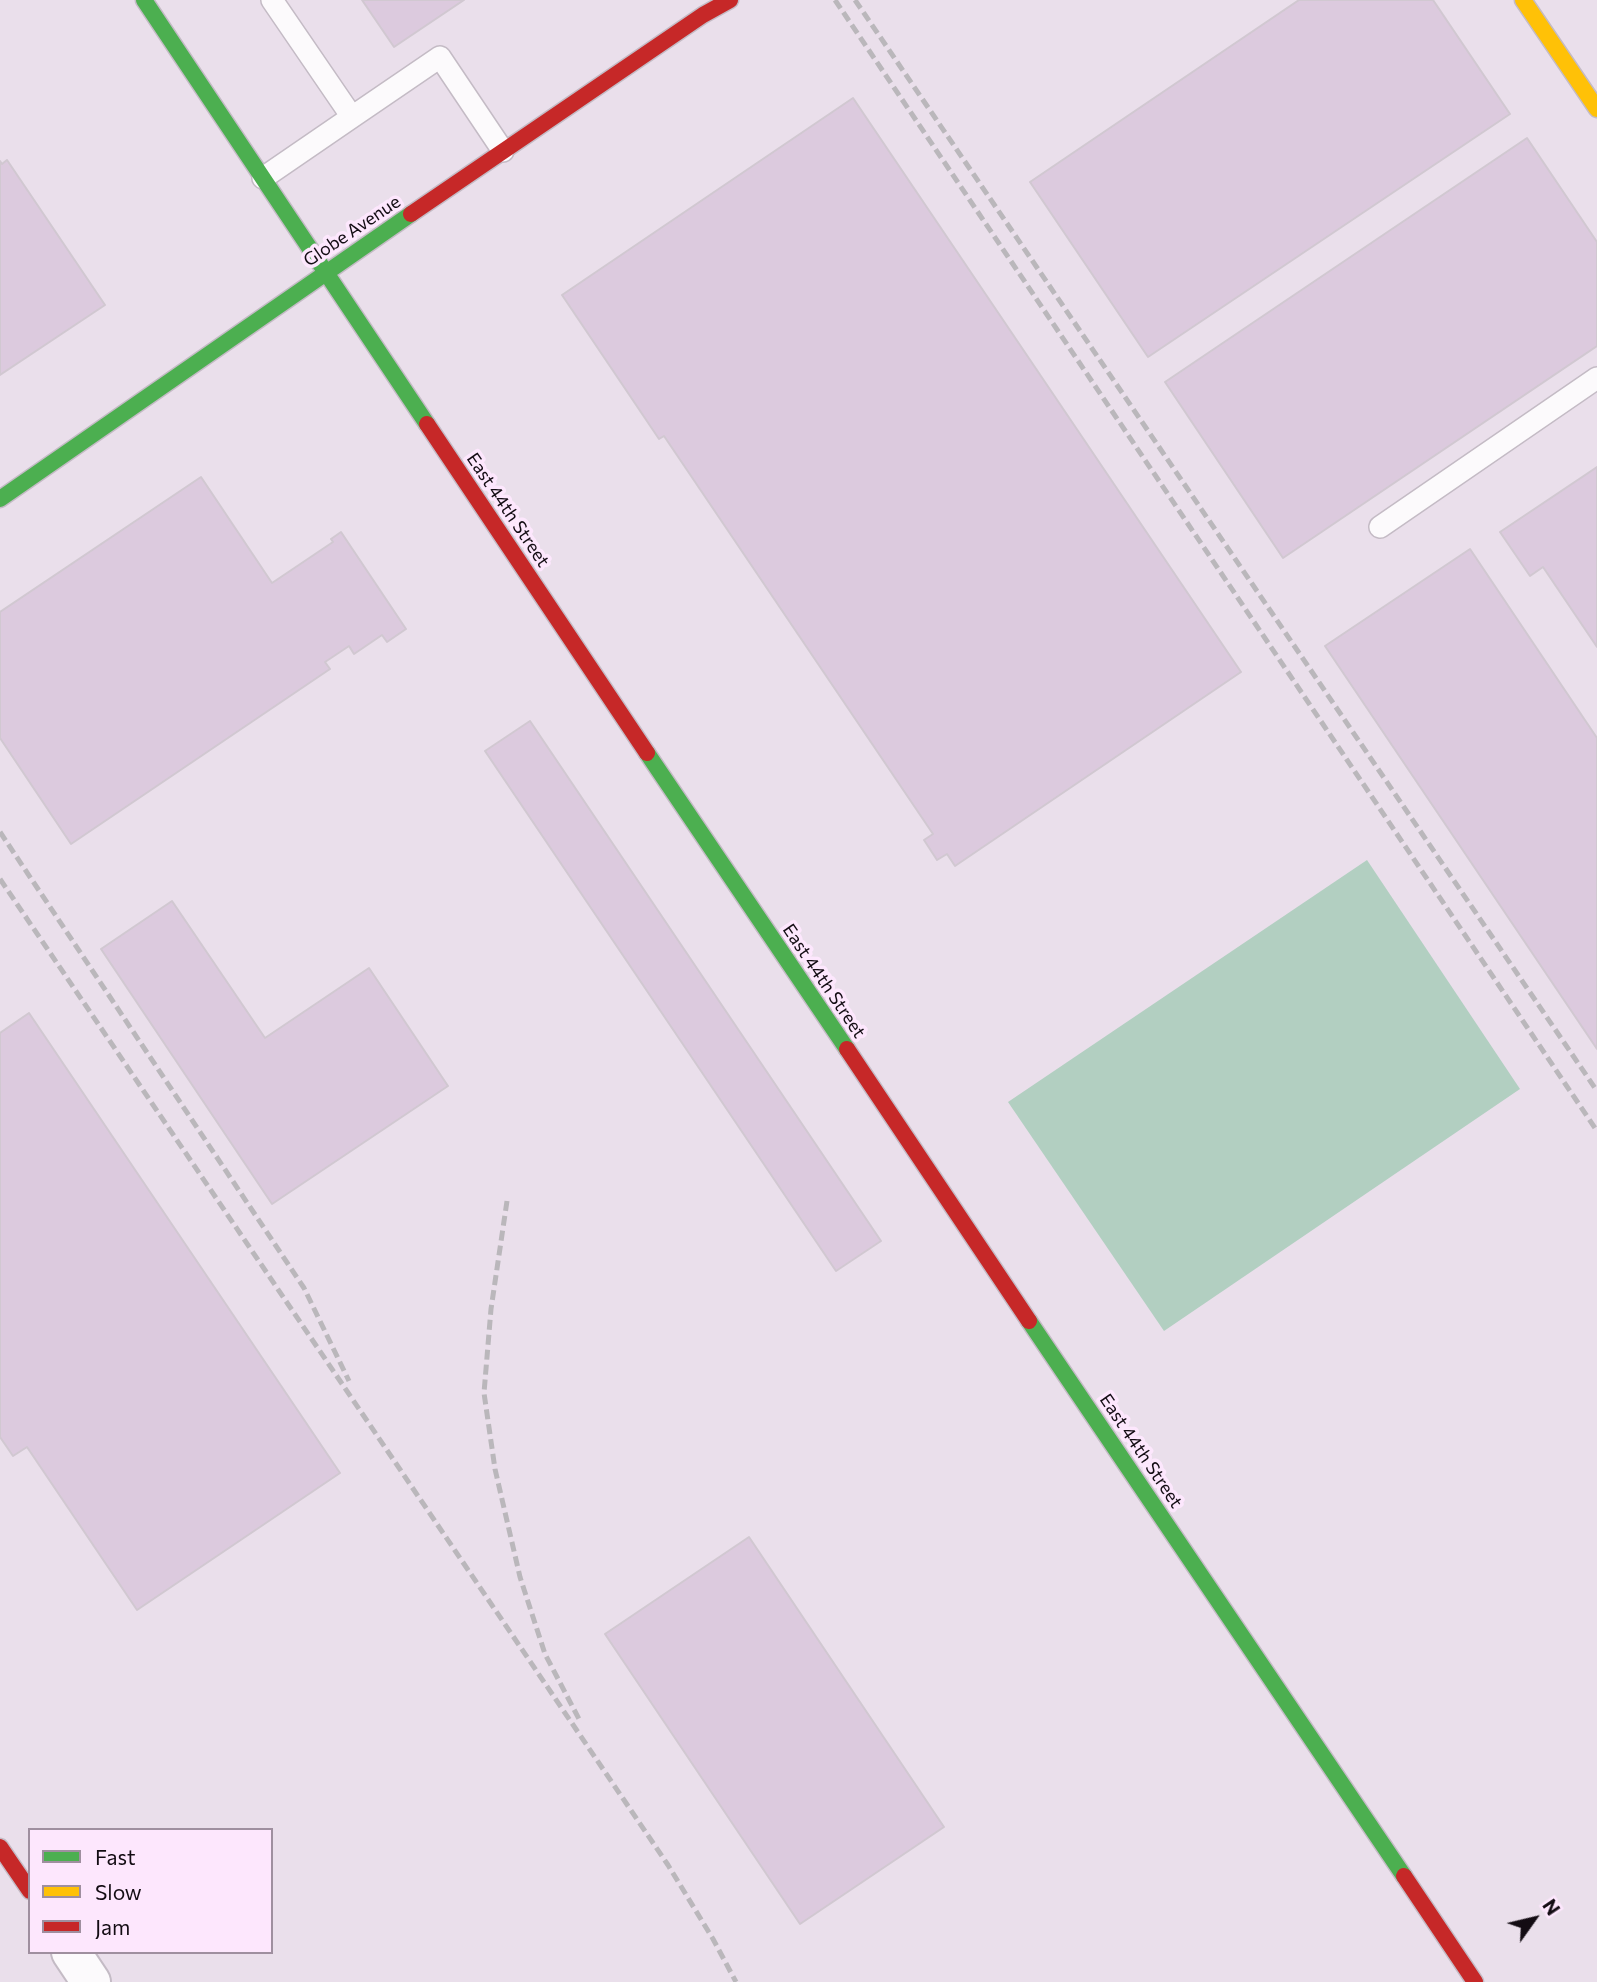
<!DOCTYPE html>
<style>
body{margin:0}
#map{position:relative;width:1597px;height:1982px;overflow:hidden;background:#eadfeb;font-family:Commissioner,sans-serif}
canvas{display:block}
.legend{position:absolute;left:28px;top:1828px;width:245px;height:126px;box-sizing:border-box;background:#fde7fd;border:2px solid #9f8f9f;margin:0;padding:9px 12px;list-style:none;font-size:21px;color:#130c13}
.legend li{display:flex;align-items:center;gap:14px;height:35px}
.legend b{width:35px;border:2px solid #9f8f9f}
.north{position:absolute;left:1499px;top:1884px;width:70px;height:70px;-webkit-text-stroke:5px #fde7fd;paint-order:stroke;rotate:56deg;font-size:19px;font-weight:700;line-height:28px;text-align:center;color:#130c13}
.north::after{content:'';display:block;margin:auto;width:24px;height:32px;background:#130c13;clip-path:polygon(50% 0,100% 100%,50% 72%,0 100%)}
</style>
<div id="map">
<canvas width="1597" height="1982"></canvas>
<ul class="legend">
<li><b style="height:9px;background:#4caf50"></b>Fast</li>
<li><b style="height:9px;background:#ffc107"></b>Slow</li>
<li><b style="height:9px;background:#c62828"></b>Jam</li>
</ul>
<div class="north">N</div>
</div>
<script>
const ctx = document.querySelector('canvas').getContext('2d');
ctx.lineJoin = 'round';
function fillPath(path, color) {
  ctx.fillStyle = color;
  ctx.fill(path, 'evenodd');
}
function toPath(rows) {
  const path = new Path2D();
  for (const r of rows) {
    path.moveTo(r[0], r[1]);
    for (let i = 2; i < r.length; i += 2) path.lineTo(r[i], r[i + 1]);
  }
  return path;
}
function trace(path, color, width, dash) {
  ctx.strokeStyle = color;
  ctx.lineWidth = width;
  ctx.lineCap = dash ? 'butt' : 'round';
  ctx.setLineDash(dash || []);
  ctx.stroke(path);
}
function drawText(font, color, halo, rows, align = 'center') {
  ctx.font = font + ' Commissioner,sans-serif';
  ctx.lineWidth = 7;
  ctx.setLineDash([]);
  ctx.textBaseline = 'middle';
  ctx.strokeStyle = halo;
  ctx.fillStyle = color;
  for (const [text, x, y, turn = 0] of rows) {
    ctx.save();
    ctx.translate(x, y);
    ctx.rotate((+turn || 0) * Math.PI / 180);
    ctx.textAlign = isNaN(turn) ? turn : align;
    if (halo) ctx.strokeText(text, 0, 0);
    ctx.fillText(text, 0, 0);
    ctx.restore();
  }
}
fillPath(toPath([
 [1367,860,1520,1089,1164,1331,1008,1102]
]), '#b2cfc1');
const building = toPath([
 [362,0,464,0,394,47,362,0],
 [1299,0,1433,0,1510,114,1148,357,1030,182,1299,0],
 [853,98,1241,672,955,866,947,854,937,860,924,840,933,834,664,436,659,439,562,295,853,98],
 [1527,138,1597,242,1597,346,1283,558,1165,382,1527,138],
 [7,160,105,305,0,375,0,161,2,164,7,160],
 [1597,467,1597,647,1543,567,1530,576,1500,532,1597,467],
 [201,477,272,583,333,542,331,539,341,532,406,629,387,642,382,635,354,654,349,646,325,662,330,669,71,844,0,738,0,612,201,477],
 [1470,549,1597,738,1597,1049,1325,646,1470,549],
 [530,721,881,1241,836,1271,485,751,530,721],
 [172,901,265,1038,369,968,448,1086,272,1204,101,949,172,901],
 [29,1013,340,1473,137,1610,27,1447,13,1456,0,1437,0,1033,29,1013],
 [749,1537,944,1827,800,1924,605,1634,749,1537]
]);
fillPath(building, '#dccade');
trace(building, '#d1c8d1', 2);
const lane = toPath([
 [352,117,440,57,503,151],
 [263,178,352,117,272,0],
 [1380,527,1597,378]
]);
const street = toPath([
 [71,1952,91,1982]
]);
const fast = toPath([
 [144,0,427,424],
 [0,499,411,214],
 [647,753,847,1049],
 [1029,1321,1404,1876]
]);
const slow = toPath([
 [1523,0,1597,109]
]);
const jam = toPath([
 [411,214,703,15,730,0],
 [427,424,647,753],
 [847,1049,1029,1321],
 [0,1847,30,1891],
 [1404,1876,1475,1982]
]);
trace(lane, '#c4bbc5', 24);
trace(street, '#c4bbc5', 42);
trace(fast, '#c4bbc5', 19);
trace(slow, '#c4bbc5', 19);
trace(jam, '#c4bbc5', 19);
trace(lane, '#fcfafc', 21);
trace(street, '#fcfafc', 38);
trace(fast, '#4caf50', 16);
trace(slow, '#ffc107', 16);
trace(jam, '#c62828', 16);
trace(toPath([
 [835,0,1597,1131],
 [855,0,1597,1091],
 [0,832,304,1288,349,1381],
 [0,879,668,1865,713,1939,736,1982],
 [507,1201,491,1309,484,1393,495,1469,520,1577,545,1654,579,1719]
]), '#bab7bb', 5, [10, 5]);
drawText('18px', '#130c13', '#fde7fd', [
 ["Globe Avenue",352,231,-34],
 ["East 44th Street",508,510,56],
 ["East 44th Street",824,981,56],
 ["East 44th Street",1141,1451,56]
]);
</script>
